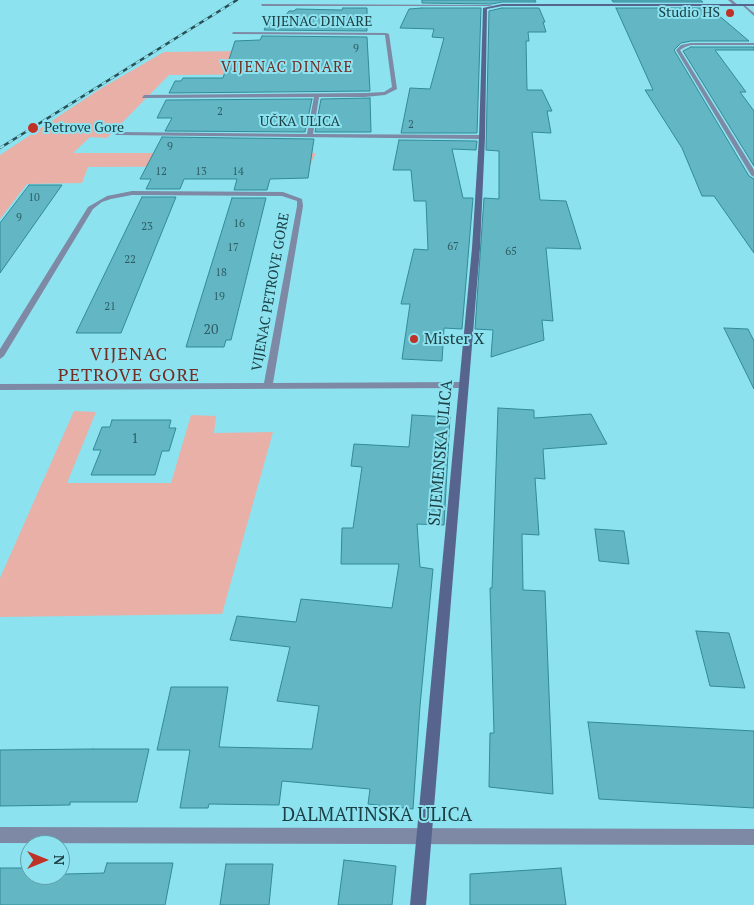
<!DOCTYPE html>
<meta charset="utf-8">
<style>
body{margin:0}
#map{position:relative;width:754px;height:905px;overflow:hidden;background:#8de2ef;font-family:"PT Serif",serif}
canvas{display:block}
.north{position:absolute;left:20px;top:835px;width:50px;height:50px;box-sizing:border-box;background:#8de2ef;border:1px solid #60a1ab;border-radius:50%;rotate:90deg;font-size:14px;font-weight:700;line-height:20px;text-align:center;color:#1c4045}
.north::after{content:'';display:block;margin:auto;width:18px;height:22px;background:#bf3228;clip-path:polygon(50% 0,100% 100%,50% 72%,0 100%)}
</style>
<div id="map">
<canvas width="754" height="905"></canvas>
<div class="north">N</div>
</div>
<script>
const ctx = document.querySelector('canvas').getContext('2d');
ctx.lineJoin = 'round';
function fillPath(path, color) {
  ctx.fillStyle = color;
  ctx.fill(path, 'evenodd');
}
function toPath(rows) {
  const path = new Path2D();
  for (const r of rows) {
    path.moveTo(r[0], r[1]);
    for (let i = 2; i < r.length; i += 2) path.lineTo(r[i], r[i + 1]);
  }
  return path;
}
function trace(path, color, width, dash) {
  ctx.strokeStyle = color;
  ctx.lineWidth = width;
  ctx.lineCap = dash ? 'butt' : 'round';
  ctx.setLineDash(dash || []);
  ctx.stroke(path);
}
function drawText(font, color, halo, rows, align = 'center') {
  ctx.font = font + ' "PT Serif",serif';
  ctx.lineWidth = 4;
  ctx.setLineDash([]);
  ctx.textBaseline = 'middle';
  ctx.strokeStyle = halo;
  ctx.fillStyle = color;
  for (const [text, x, y, turn = 0] of rows) {
    ctx.save();
    ctx.translate(x, y);
    ctx.rotate((+turn || 0) * Math.PI / 180);
    ctx.textAlign = isNaN(turn) ? turn : align;
    if (halo) ctx.strokeText(text, 0, 0);
    ctx.fillText(text, 0, 0);
    ctx.restore();
  }
}
fillPath(toPath([
 [323,50,319,74,169,75,107,138,90,137,73,153,316,153,310,166,88,167,82,183,27,184,0,219,0,155,100,89,164,52],
 [74,411,96,412,67,483,171,483,191,415,216,416,214,433,273,432,222,614,0,617,0,578]
]), '#e8b0a7');
const building = toPath([
 [422,0,535,0,536,2,502,2,492,4,422,3,422,0],
 [612,0,700,0,703,2,613,2,612,0],
 [343,8,367,8,367,31,264,30,269,20,282,20,289,11,294,11,296,9,342,10,343,8],
 [422,8,481,8,477,133,401,133,410,88,430,89,444,38,432,37,434,29,400,28,409,9,422,8],
 [502,8,539,8,545,22,543,22,546,32,528,32,529,41,526,41,527,90,542,90,552,111,547,111,551,133,532,132,540,200,566,201,581,249,546,248,553,321,542,320,544,340,491,357,493,330,475,329,484,198,499,199,499,151,486,150,489,11,502,8],
 [616,8,710,8,749,41,691,41,681,43,674,50,749,176,754,179,754,253,714,196,702,196,682,148,645,90,653,90,616,8],
 [262,36,367,37,370,91,169,93,175,81,181,81,183,78,223,78,235,41,260,40,262,36],
 [691,47,754,47,754,50,715,50,746,92,740,92,754,111,754,166,683,51,691,47],
 [370,98,371,132,315,132,321,99,370,98],
 [312,99,305,132,165,131,172,118,157,118,166,100,312,99],
 [162,137,314,139,308,178,270,179,267,190,234,190,237,179,184,179,180,189,146,189,151,179,140,179,162,137],
 [399,140,477,141,476,150,452,149,463,198,473,198,462,329,444,328,442,361,402,359,410,304,401,304,414,249,428,250,426,201,414,201,411,170,393,170,399,140],
 [29,185,62,185,0,273,0,223,29,185],
 [142,197,176,197,121,333,76,333,142,197],
 [232,198,266,198,231,340,226,340,224,347,186,347,232,198],
 [724,328,748,329,754,341,754,389,724,328],
 [498,408,534,410,534,418,591,414,607,444,543,449,545,479,535,478,539,535,522,534,523,590,545,591,553,794,489,787,490,733,494,733,490,588,492,588,498,408],
 [412,415,450,417,444,525,417,524,420,567,433,569,420,706,413,809,368,804,370,789,282,781,279,805,209,804,208,808,180,808,190,750,157,750,171,687,228,687,219,747,312,749,319,706,277,701,290,647,230,640,237,616,296,622,301,599,392,608,399,564,341,564,342,528,353,528,362,467,351,466,354,444,409,447,412,415],
 [112,420,171,420,169,428,176,428,169,451,162,451,155,475,91,475,101,450,93,450,102,427,110,427,112,420],
 [595,529,624,531,629,564,599,561,595,529],
 [696,631,729,633,745,688,710,686,696,631],
 [588,722,754,731,754,808,599,799,588,722],
 [93,749,149,749,137,802,70,802,70,805,0,806,0,750,93,749],
 [344,860,396,866,392,905,338,905,344,860],
 [107,863,173,863,165,905,0,905,0,868,30,868,30,875,104,873,107,863],
 [226,864,273,864,269,905,220,905,226,864],
 [561,868,566,905,470,905,470,874,561,868]
]);
fillPath(building, '#63b7c5');
trace(building, '#318a97', 1);
fillPath(toPath([
 [728,0,732,0,738,5,735,6,728,0],
 [261,4,490,5,492,6,262,6,261,4],
 [741,4,743,4,754,13,754,16,741,4],
 [233,32,386,33,389,34,397,89,385,95,365,97,319,97,313,134,482,135,485,137,482,139,116,135,115,134,118,132,307,134,314,97,142,98,144,95,365,93,384,92,392,87,385,35,232,34,233,32],
 [691,43,754,43,754,45,691,45,685,47,680,50,754,170,754,177,751,175,676,50,681,45,691,43],
 [132,191,283,192,302,199,303,206,273,383,463,382,468,385,463,388,0,390,0,384,264,383,297,206,297,201,282,196,132,195,111,199,102,202,93,209,4,356,0,359,0,349,88,207,107,196,132,191],
 [0,827,754,829,754,845,0,843,0,827]
]), '#7e89a5');
fillPath(toPath([
 [502,4,754,4,754,6,502,6,487,9,485,137,480,248,426,905,410,905,472,248,479,137,483,8,502,4]
]), '#57658e');
const rail = toPath([
 [0,148,237,0]
]);
trace(rail, '#285157', 2.5);
trace(rail, '#8de2ef', 2, [5]);
for (const [x, y, r, color] of [
 [730,13,5,"#bf3228"],
 [33,128,6,"#bf3228"],
 [414,339,5,"#bf3228"]
]) {
  const dot = new Path2D();
  dot.arc(x, y, r, 0, 2 * Math.PI);
  ctx.fillStyle = color;
  ctx.fill(dot);
  trace(dot, '#8de2ef', 2);
}
drawText('11px', '#2e5e65', null, [
 ["9",356,49],
 ["2",220,112],
 ["2",411,125],
 ["9",170,147],
 ["12",161,172],
 ["13",201,172],
 ["14",238,172],
 ["10",34,198],
 ["9",19,218],
 ["16",239,224],
 ["23",147,227],
 ["67",453,247],
 ["17",233,248],
 ["65",511,252],
 ["22",130,260],
 ["18",221,273],
 ["19",219,297],
 ["21",110,307]
]);
drawText('14px', '#1c4045', '#8de2ef', [
 ["Studio HS",720,13],
 ["Petrove Gore",44,128,"left"]
], 'right');
drawText('14px', '#1c4045', '#8de2ef', [
 ["VIJENAC DINARE",317,22],
 ["UČKA ULICA",300,122],
 ["VIJENAC PETROVE GORE",271,292,-80]
]);
drawText('14px', '#2e5e65', null, [
 ["20",211,330],
 ["1",135,439]
]);
ctx.letterSpacing = '1px';
drawText('15px', '#722d25', '#8de2ef', [
 ["VIJENAC DINARE",287,68]
]);
ctx.letterSpacing = '0px';
drawText('16px', '#1c4045', '#8de2ef', [
 ["Mister X",424,339]
], 'left');
drawText('16px', '#1c4045', '#8de2ef', [
 ["SLJEMENSKA ULICA",441,453,-85]
]);
ctx.letterSpacing = '1px';
drawText('18px', '#722d25', '#8de2ef', [
 ["VIJENAC",129,355],
 ["PETROVE GORE",129,376]
]);
ctx.letterSpacing = '0px';
drawText('19px', '#1c4045', '#8de2ef', [
 ["DALMATINSKA ULICA",377,816]
]);
</script>
